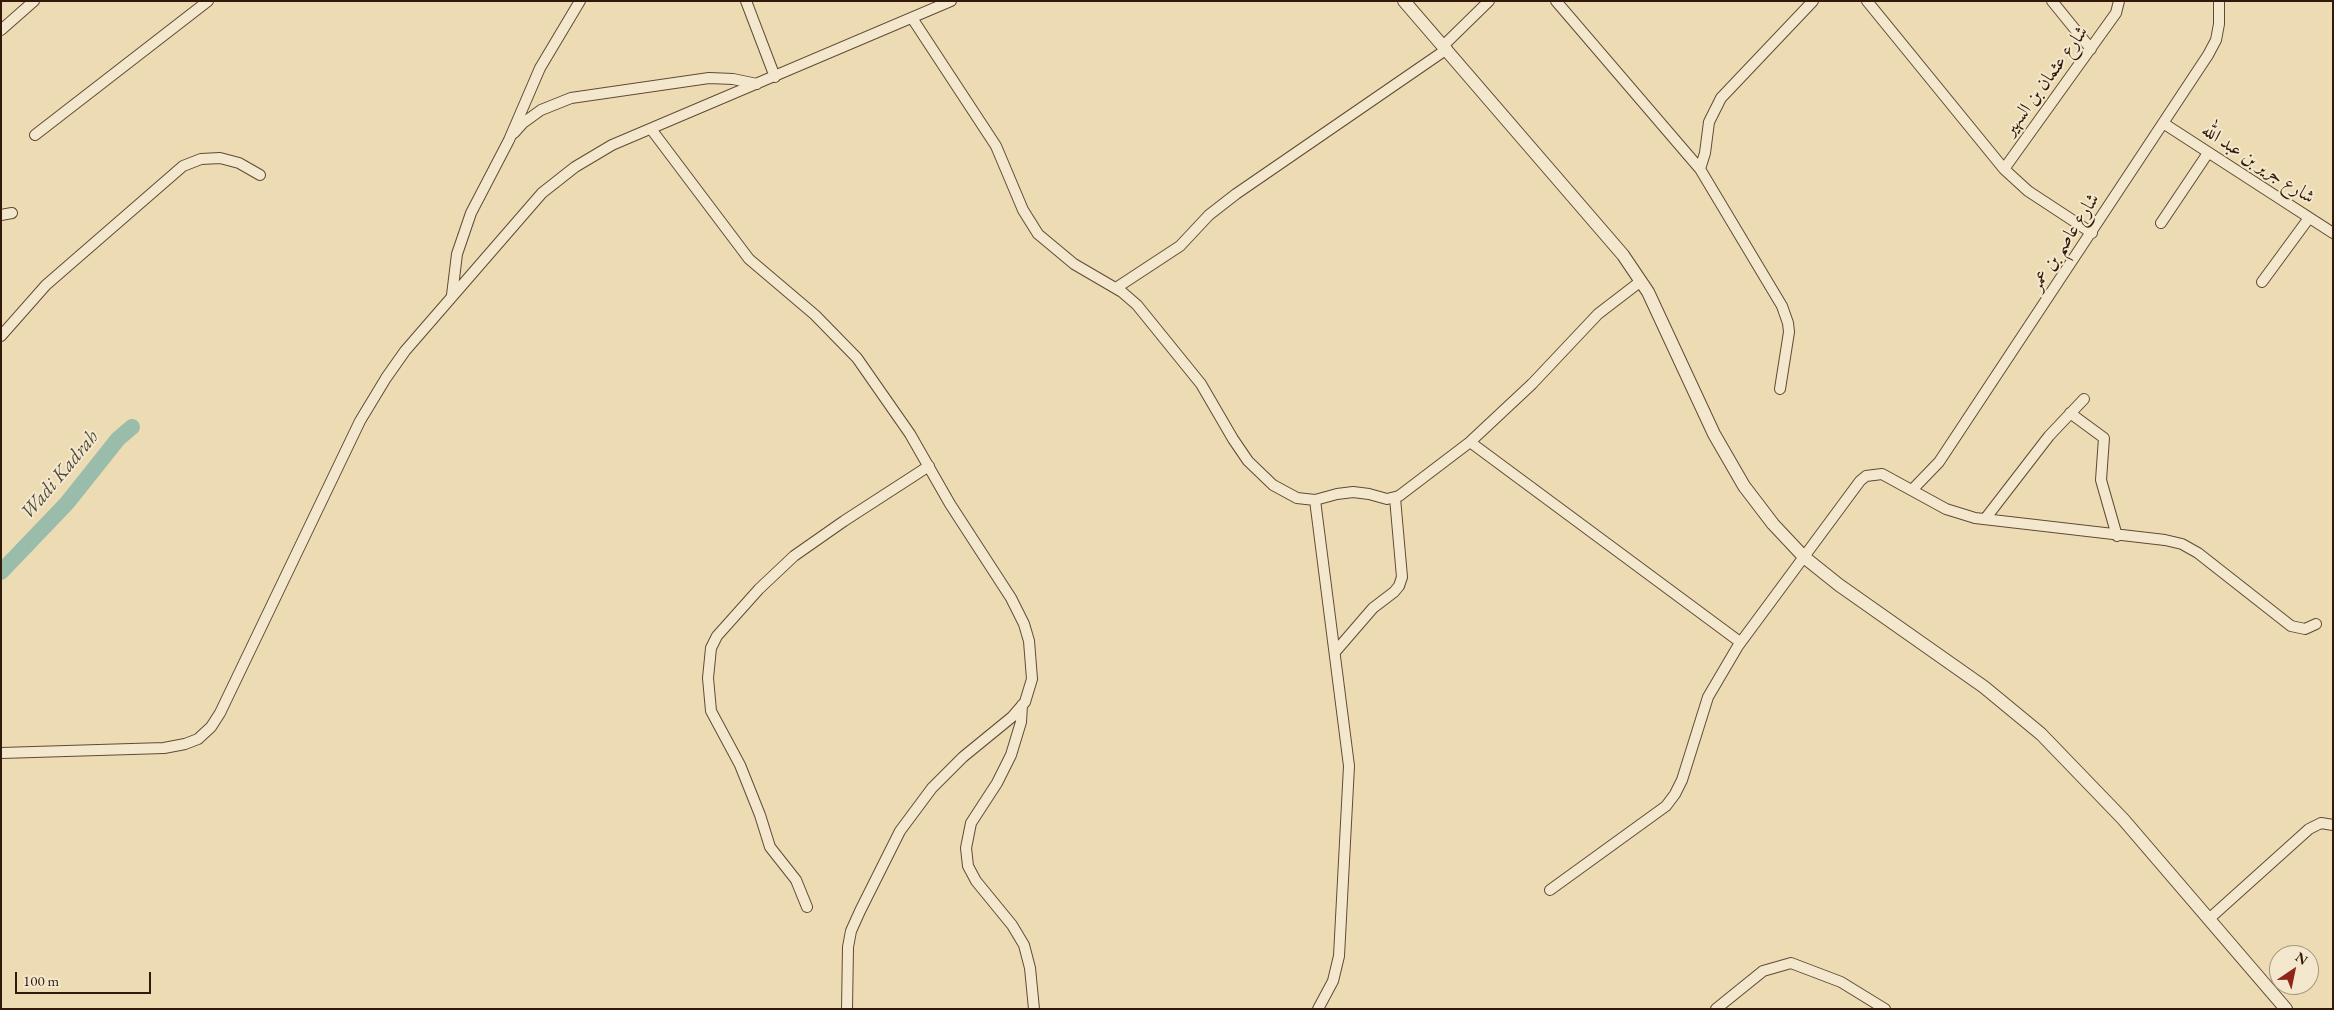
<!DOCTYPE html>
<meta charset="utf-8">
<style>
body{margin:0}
#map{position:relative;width:2334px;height:1010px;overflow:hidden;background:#eddcb3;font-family:"EB Garamond",serif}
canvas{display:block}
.frame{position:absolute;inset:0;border:2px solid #32190a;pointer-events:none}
.north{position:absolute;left:2269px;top:945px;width:50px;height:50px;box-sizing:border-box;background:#f3e8ce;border:1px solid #a69580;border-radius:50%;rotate:34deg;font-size:14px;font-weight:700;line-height:20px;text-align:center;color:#32190a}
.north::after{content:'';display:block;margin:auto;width:18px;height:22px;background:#8f2418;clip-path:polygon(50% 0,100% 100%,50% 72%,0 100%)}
.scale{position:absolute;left:15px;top:972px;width:136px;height:22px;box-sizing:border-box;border:2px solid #32190a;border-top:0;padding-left:6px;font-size:15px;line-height:18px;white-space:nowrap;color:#32190a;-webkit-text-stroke:4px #f3e8ce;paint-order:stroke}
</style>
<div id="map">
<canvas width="2334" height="1010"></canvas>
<div class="frame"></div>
<div class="north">N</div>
<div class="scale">100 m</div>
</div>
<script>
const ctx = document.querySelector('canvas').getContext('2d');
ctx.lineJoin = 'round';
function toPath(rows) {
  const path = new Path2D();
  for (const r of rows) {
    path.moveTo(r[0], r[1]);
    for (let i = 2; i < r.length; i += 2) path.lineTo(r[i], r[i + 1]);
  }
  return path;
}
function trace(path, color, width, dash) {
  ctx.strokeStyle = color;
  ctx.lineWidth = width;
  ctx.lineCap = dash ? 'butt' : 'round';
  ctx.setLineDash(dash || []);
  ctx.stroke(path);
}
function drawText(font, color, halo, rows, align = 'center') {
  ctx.font = font + ' "EB Garamond",Amiri,serif';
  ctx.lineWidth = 4;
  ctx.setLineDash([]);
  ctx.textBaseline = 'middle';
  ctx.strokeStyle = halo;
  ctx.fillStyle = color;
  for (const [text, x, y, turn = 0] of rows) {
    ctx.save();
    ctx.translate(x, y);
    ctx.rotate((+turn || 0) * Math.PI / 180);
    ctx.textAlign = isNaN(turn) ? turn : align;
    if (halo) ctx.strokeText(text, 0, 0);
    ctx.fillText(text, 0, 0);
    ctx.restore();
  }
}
trace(toPath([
 [1,572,67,503,118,439,132,427]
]), '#99bcab', 16);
const minor = toPath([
 [746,1,775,77],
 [1556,1,1700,169,1782,306,1788,323,1789,332,1780,389],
 [1867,1,2004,169,2028,191,2092,233],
 [2052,1,2091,49],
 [912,18,996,146,1023,210,1038,234,1074,264,1122,292,1137,305,1201,384,1233,439,1248,461,1273,485,1297,498,1315,500,1337,494,1353,492,1369,494,1387,499,1399,496,1470,442,1532,384,1598,314,1641,281],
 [1,30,34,1],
 [1444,45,1489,1],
 [2163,123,2333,233],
 [651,129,749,259,815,315,857,358,910,434,950,504,1011,598,1024,624,1029,641,1032,679,1025,702,1012,717,963,757,932,788,900,831,860,911,851,931,848,947,847,1009],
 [514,133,523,123,541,110,571,98,709,78,733,79,757,84],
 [35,135,208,1],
 [1700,169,1705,153,1709,122,1721,98,1813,1],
 [2004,169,2116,13,2119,1],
 [1,215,12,213],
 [2161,223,2208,153],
 [2262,282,2309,218],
 [1116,288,1180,246,1209,215,1236,194,1447,49],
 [452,295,457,254,471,213,509,140,540,68,580,1],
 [1,336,46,285,183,166,201,159,220,158,239,163,260,175],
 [2070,413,2104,438,2101,480,2117,536],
 [1470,442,1740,642],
 [1912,490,1939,462,2208,55,2216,40,2219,24,2219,1],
 [1315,500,1349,766,1339,956,1333,981,1318,1009],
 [1985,519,2049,436,2084,399],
 [1335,652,1373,608,1394,592,1399,586,1402,577,1395,498],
 [1022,705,1021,722,1011,755,997,783,971,823,966,848,968,866,976,881,1012,925,1024,945,1030,968,1034,1009],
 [1,753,164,748,185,744,198,739,211,727,220,713,360,421,386,378,405,351,542,193,575,167,612,145,951,1],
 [1550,890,1666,806,1675,794,1682,780,1708,697,1738,646,1860,481,1866,476,1882,474,1946,509,1975,518,2165,540,2182,544,2198,553,2291,626,2305,629,2316,624],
 [807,907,796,880,770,847,760,815,740,765,711,711,708,678,711,648,717,636,759,589,794,556,844,521,929,466],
 [2210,918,2309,829,2321,823,2333,825],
 [1716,1009,1763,971,1791,963,1841,982,1885,1009]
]);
const tertiary = toPath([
 [1404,1,1623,255,1648,292,1714,434,1744,486,1773,524,1804,557,1839,585,1984,687,2041,734,2123,819,2286,1009]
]);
trace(minor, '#614a34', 12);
trace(tertiary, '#614a34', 14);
trace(minor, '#f3e8ce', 10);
trace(tertiary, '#f3e8ce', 12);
drawText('19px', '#32190a', '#f3e8ce', [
 ["شارع عثمان بن السهير",2046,81,-54],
 ["شارع جرير بن عبد الله",2258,164,33],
 ["شارع عاصم بن عمر",2065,242,-57]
]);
drawText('italic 20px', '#514a3a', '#f3e8ce', [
 ["Wadi Kadrah",60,475,-50]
]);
</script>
